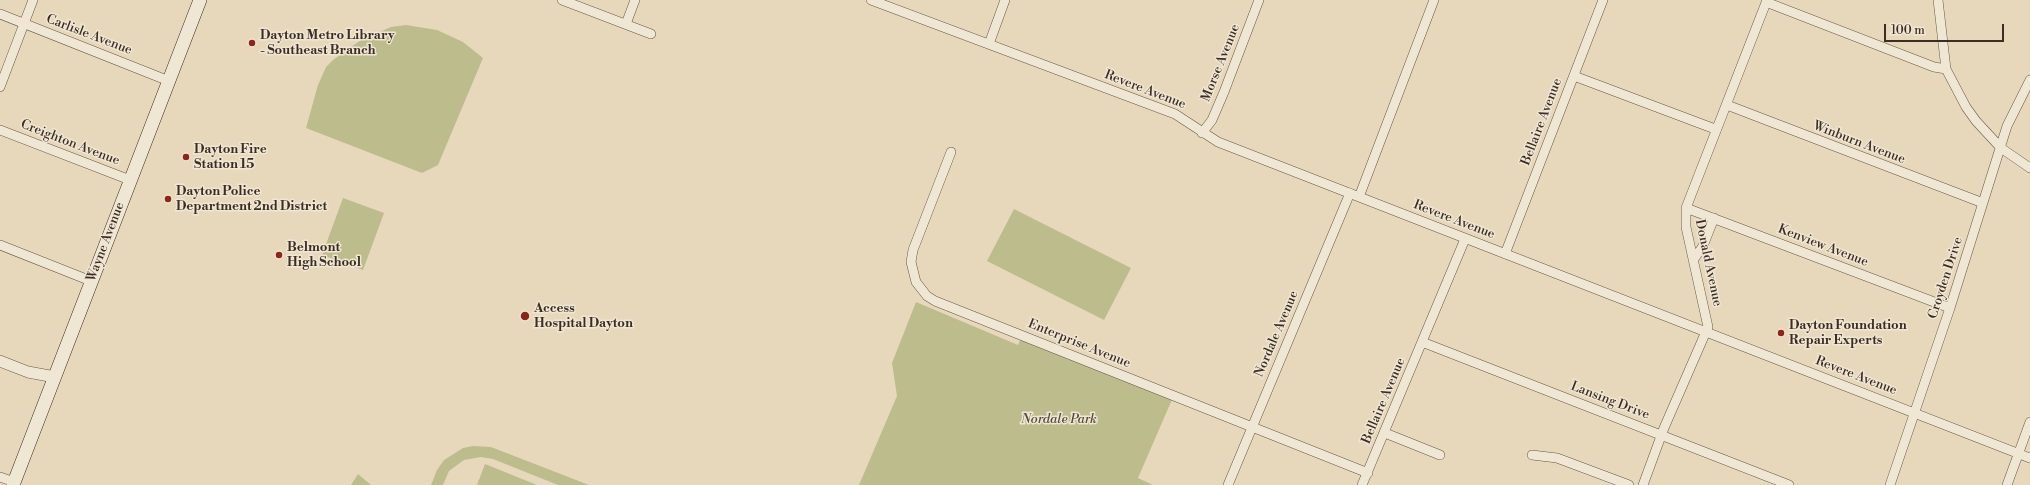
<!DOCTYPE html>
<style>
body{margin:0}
#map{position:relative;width:2030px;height:485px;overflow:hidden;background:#e7d8bc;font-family:"Libre Bodoni",serif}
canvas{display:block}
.scale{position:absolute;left:1884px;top:24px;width:120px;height:18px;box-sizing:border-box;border:2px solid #3c2c22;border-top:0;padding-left:5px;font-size:12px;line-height:14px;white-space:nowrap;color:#3c2c22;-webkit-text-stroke:3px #efe6d3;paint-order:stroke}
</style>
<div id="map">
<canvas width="2030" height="485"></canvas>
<div class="scale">100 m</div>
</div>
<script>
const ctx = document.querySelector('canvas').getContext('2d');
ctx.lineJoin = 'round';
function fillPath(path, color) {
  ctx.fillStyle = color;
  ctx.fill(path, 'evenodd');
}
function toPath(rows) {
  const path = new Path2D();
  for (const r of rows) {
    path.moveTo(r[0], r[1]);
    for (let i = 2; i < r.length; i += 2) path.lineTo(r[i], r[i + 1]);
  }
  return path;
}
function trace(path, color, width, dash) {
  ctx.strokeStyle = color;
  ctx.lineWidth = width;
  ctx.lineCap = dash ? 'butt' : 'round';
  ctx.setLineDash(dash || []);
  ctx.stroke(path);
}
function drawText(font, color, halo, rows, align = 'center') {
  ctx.font = font + ' "Libre Bodoni",serif';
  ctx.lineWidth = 3;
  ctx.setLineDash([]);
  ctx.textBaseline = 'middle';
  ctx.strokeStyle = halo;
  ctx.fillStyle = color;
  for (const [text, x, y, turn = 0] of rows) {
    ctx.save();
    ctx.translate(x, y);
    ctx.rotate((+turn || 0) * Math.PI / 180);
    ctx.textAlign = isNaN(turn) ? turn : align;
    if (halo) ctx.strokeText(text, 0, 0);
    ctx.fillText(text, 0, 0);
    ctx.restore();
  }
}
fillPath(toPath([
 [406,25,437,30,463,42,483,58,438,165,422,173,306,128,318,85,326,67,333,60,361,40,391,27],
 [343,198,384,213,363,270,322,255],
 [1014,209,1131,268,1104,320,987,261],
 [916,302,1018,345,1022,336,1174,395,1138,478,1153,485,859,485,897,396,892,363],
 [473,446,491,447,589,485,558,485,493,459,481,457,464,460,449,471,443,485,431,485,437,470,444,460,463,448],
 [485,464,537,485,477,485],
 [358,474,371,485,351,485]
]), '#bdbc8c');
const minor = toPath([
 [562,0,651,34],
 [871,0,1175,114,1218,142,2030,458],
 [1938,0,1946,69,1966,107,1976,121,2001,148,2030,168],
 [1766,2,1934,67,1946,69],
 [0,14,169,81],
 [626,24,635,0],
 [989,44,1005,0],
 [1574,76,1715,129],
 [0,87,33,0],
 [1727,105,1983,203],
 [0,130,130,180],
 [1202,133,1212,120,1224,92,1259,0],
 [951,152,913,250,911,262,916,282,927,296,935,301,1368,473],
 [1359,197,1434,0],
 [1686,208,1950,308],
 [0,245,91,281],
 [1505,254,1603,0],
 [1694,259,1703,246,1714,218],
 [1422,342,1789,485],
 [1385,433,1440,455],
 [1532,455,1557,458,1629,485],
 [0,477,14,482],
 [1228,485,1350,193],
 [1362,485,1465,239],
 [1643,485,1664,428,1708,327,1686,227,1686,208,1767,0],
 [1890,485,1950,308,2007,126,2030,80],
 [2007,485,2030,422]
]);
const tertiary = toPath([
 [0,361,28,372,55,377]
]);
const secondary = toPath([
 [13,485,200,0]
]);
trace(minor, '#675748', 10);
trace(tertiary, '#675748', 12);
trace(secondary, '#3c2c22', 14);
trace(minor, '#efe6d3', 9);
trace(tertiary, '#efe6d3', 11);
trace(secondary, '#efe6d3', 13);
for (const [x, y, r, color] of [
 [252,43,4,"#8f2418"],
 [186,157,4,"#8f2418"],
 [168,199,4,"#8f2418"],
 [279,255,4,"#8f2418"],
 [525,316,5,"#8f2418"],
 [1781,333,4,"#8f2418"]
]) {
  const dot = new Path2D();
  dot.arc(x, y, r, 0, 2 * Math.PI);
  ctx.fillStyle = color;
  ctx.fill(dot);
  trace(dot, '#efe6d3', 1.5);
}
drawText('13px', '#3c2c22', '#efe6d3', [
 ["Carlisle Avenue",89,35,21],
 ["Morse Avenue",1221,63,-68],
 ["Revere Avenue",1145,90,21],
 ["Bellaire Avenue",1542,122,-69],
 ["Creighton Avenue",70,143,21],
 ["Winburn Avenue",1859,143,21],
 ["Revere Avenue",1454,220,21],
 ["Wayne Avenue",106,242,-69],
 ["Kenview Avenue",1823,246,21],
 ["Donald Avenue",1708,263,78],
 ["Croyden Drive",1946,278,-72],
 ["Nordale Avenue",1277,334,-67],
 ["Enterprise Avenue",1079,344,22],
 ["Revere Avenue",1856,376,21],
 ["Bellaire Avenue",1384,401,-67],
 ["Lansing Drive",1610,401,21]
]);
drawText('bold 13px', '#3c2c22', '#efe6d3', [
 ["Dayton Metro Library",260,36],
 ["- Southeast Branch",260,51],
 ["Dayton Fire",194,150],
 ["Station 15",194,165],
 ["Dayton Police",176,192],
 ["Department 2nd District",176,207],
 ["Belmont",287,248],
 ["High School",287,263],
 ["Access",534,309],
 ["Hospital Dayton",534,324],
 ["Dayton Foundation",1789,326],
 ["Repair Experts",1789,341]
], 'left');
drawText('italic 13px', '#564937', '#efe6d3', [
 ["Nordale Park",1059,420]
]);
</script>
